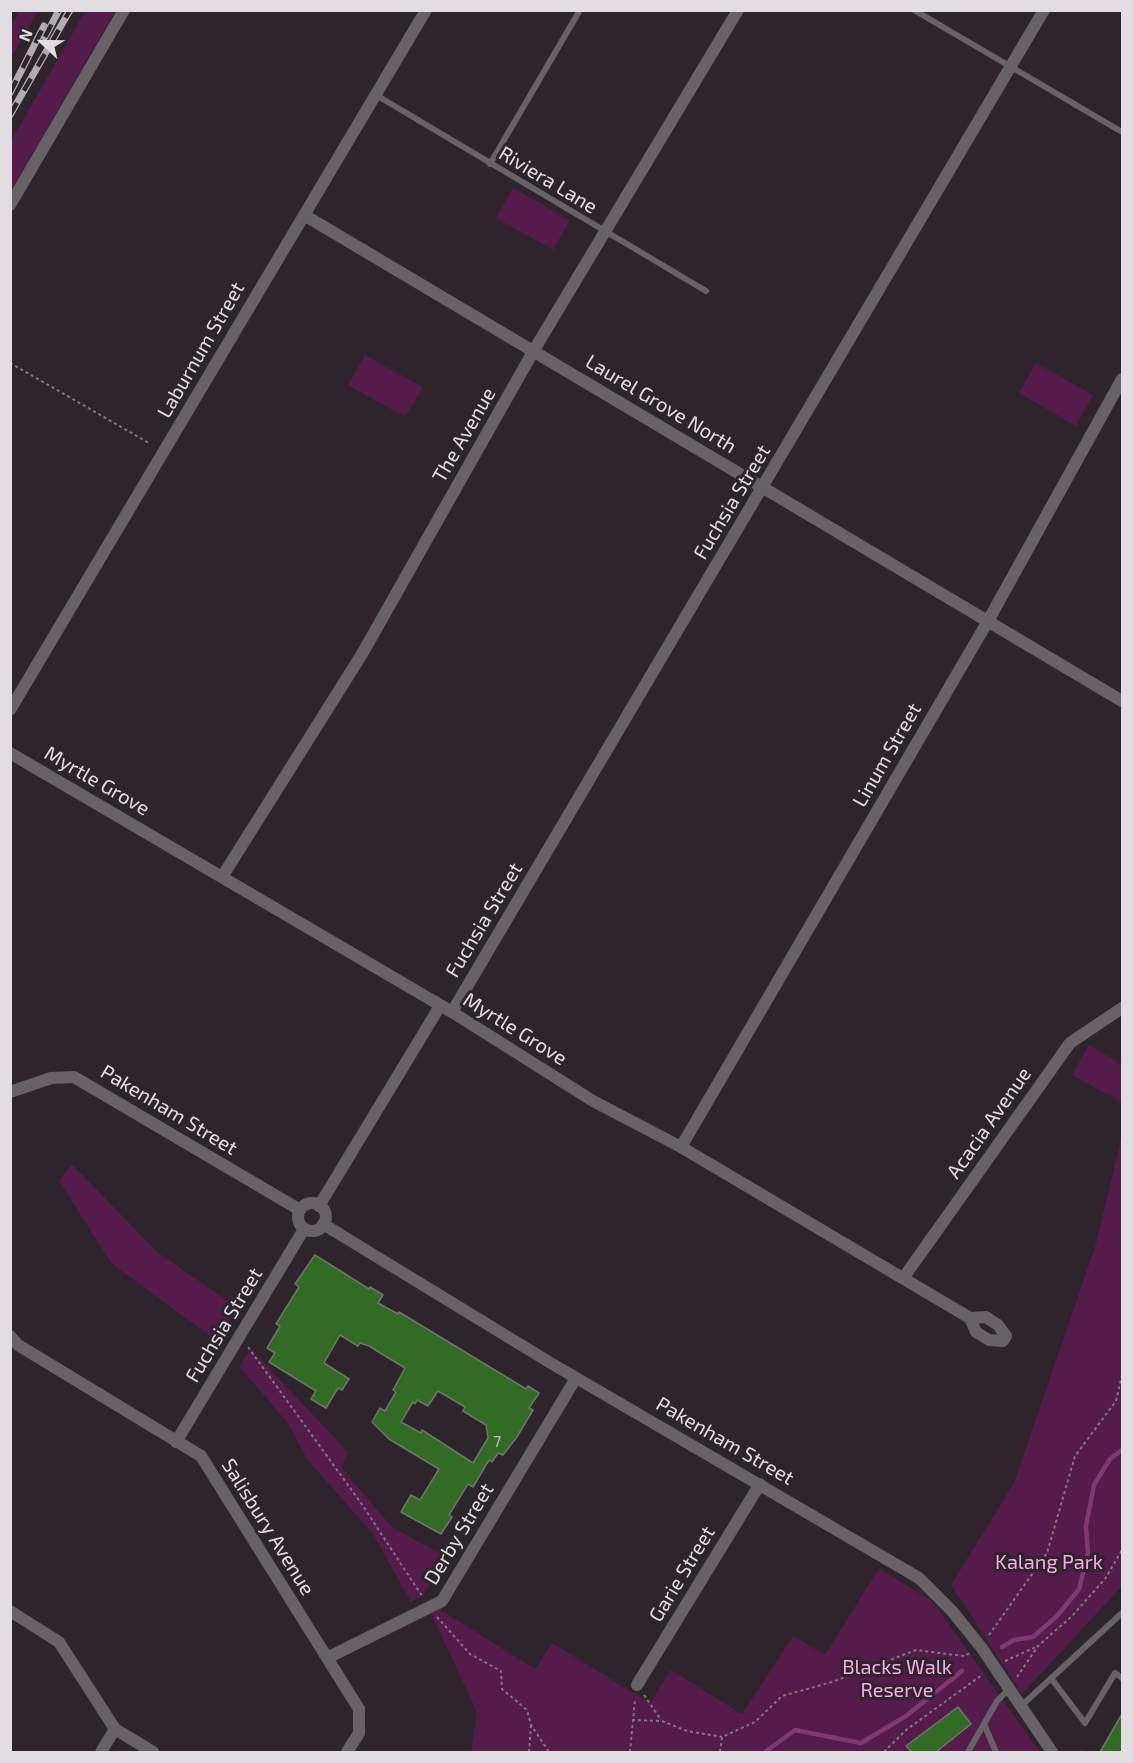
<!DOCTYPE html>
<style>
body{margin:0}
#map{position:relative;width:1133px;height:1763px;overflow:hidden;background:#2e252c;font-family:"Exo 2",sans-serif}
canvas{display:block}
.frame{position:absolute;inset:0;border:12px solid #e2dde1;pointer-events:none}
.north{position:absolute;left:12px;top:12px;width:60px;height:60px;-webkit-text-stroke:4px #2e252c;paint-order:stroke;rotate:292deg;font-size:16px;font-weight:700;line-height:24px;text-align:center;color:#e2dde1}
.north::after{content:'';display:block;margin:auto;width:21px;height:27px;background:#e2dde1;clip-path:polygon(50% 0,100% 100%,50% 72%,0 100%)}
</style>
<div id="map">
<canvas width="1133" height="1763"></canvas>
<div class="frame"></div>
<div class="north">N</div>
</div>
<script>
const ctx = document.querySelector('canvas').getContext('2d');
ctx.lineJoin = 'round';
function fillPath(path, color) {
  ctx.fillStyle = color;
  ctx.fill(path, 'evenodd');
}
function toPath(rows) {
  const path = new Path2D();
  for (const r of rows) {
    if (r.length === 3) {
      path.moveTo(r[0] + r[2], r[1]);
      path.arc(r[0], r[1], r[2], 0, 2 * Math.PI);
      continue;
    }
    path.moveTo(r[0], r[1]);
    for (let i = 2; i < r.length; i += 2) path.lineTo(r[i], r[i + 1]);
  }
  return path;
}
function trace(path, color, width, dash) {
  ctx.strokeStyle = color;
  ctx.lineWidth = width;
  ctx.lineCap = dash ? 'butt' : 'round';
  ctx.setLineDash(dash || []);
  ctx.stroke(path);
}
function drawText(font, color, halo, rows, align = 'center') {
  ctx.font = font + ' "Exo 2",sans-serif';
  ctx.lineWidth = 6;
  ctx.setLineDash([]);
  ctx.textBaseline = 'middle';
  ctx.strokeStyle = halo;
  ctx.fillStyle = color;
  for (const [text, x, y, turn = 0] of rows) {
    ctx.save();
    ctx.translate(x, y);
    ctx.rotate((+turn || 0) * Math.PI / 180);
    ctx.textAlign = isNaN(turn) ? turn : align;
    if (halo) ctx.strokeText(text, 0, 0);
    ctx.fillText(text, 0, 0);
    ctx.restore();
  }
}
fillPath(toPath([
 [86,10,115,11,11,191,11,141],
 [19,11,38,11,11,58,11,26],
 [513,188,570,220,553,250,496,218],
 [365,355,423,387,405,417,348,385],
 [1036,363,1093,395,1076,426,1019,393],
 [1089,1045,1122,1064,1122,1103,1072,1075],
 [1122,1134,1122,1586,1022,1694,951,1585,1014,1483,1096,1244],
 [72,1164,157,1252,238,1308,217,1341,112,1264,59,1181],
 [251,1349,348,1452,341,1468,392,1527,448,1558,423,1595,411,1602,373,1534,307,1459,288,1423,239,1366],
 [879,1568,933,1602,1040,1752,471,1752,477,1712,429,1609,434,1606,535,1669,552,1643,650,1703,671,1670,742,1714,793,1636,825,1655]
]), '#541b4b');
trace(toPath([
 [1002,1647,1014,1640,1033,1637,1057,1616,1079,1589,1088,1553,1086,1526,1094,1485,1110,1459,1122,1450],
 [765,1752,795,1730,861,1743,906,1716,962,1671]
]), '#7f3a72', 4.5);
const building = toPath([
 [315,1255,369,1289,370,1287,383,1295,378,1303,398,1314,399,1312,526,1389,528,1386,539,1393,529,1408,533,1410,517,1437,503,1455,498,1453,492,1462,489,1460,473,1487,468,1484,449,1515,452,1517,441,1534,401,1512,411,1495,420,1500,439,1469,389,1439,372,1422,380,1408,385,1411,396,1392,393,1390,405,1368,369,1346,360,1343,358,1346,340,1335,324,1363,349,1379,342,1390,338,1388,326,1408,311,1399,316,1391,269,1362,275,1353,267,1348,280,1326,276,1324,299,1287,295,1284,315,1255],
 [438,1391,465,1407,463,1411,486,1425,488,1438,473,1463,422,1430,421,1433,401,1422,413,1402,415,1404,417,1400,428,1406,438,1391],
 [958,1707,971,1724,936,1752,912,1752,906,1746,958,1707],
 [1122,1714,1122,1752,1100,1752,1122,1714]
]);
fillPath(building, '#316b24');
trace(building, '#6e766c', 1.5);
trace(toPath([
 [10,363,149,443],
 [248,1347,361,1503,422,1596],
 [437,1617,470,1654,501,1671,502,1689,527,1710,531,1725,549,1752],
 [989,1635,1047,1553,1075,1456,1116,1401,1122,1375],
 [1005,1661,1038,1646],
 [1017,1677,1038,1646,1072,1616,1105,1579,1122,1550],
 [644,1695,661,1720],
 [632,1720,662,1721,687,1731,722,1737],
 [1081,1751,1082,1752],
 [529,1752,531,1725],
 [630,1752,635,1699],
 [720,1752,722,1737,755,1722,782,1696,832,1682,916,1650,964,1656,970,1653],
 [884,1752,906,1730,982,1675]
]), '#81797f', 2, [3, 3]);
trace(toPath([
 [914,10,1122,132],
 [376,95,706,291],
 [490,164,580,10],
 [1051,1678,1085,1723,1115,1673,1122,1678],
 [1021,1706,1122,1613],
 [984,1724,996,1752],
 [968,1752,997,1701,1009,1689]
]), '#676266', 6);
trace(toPath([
 [10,205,124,10],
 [304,215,1122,701],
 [10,710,426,10],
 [10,753,452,1012,593,1101,681,1147,970,1318],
 [222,877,362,654,534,350,738,10],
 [452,1012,1044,10],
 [10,1092,51,1078,74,1077,300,1210],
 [681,1147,988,621,1122,379],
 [312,1217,14],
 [319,1206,440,1006],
 [323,1224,549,1362,919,1578,952,1611,981,1647,1052,1752],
 [904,1277,1070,1043,1122,1008],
 [986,1317,998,1325,1006,1336,1003,1341,989,1340,976,1332,970,1318,986,1317],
 [10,1336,18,1345,201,1456,359,1709,359,1733,347,1752],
 [176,1442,304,1229],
 [10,1611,59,1642,115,1729,153,1752],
 [327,1658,442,1601,576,1378],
 [637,1685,760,1484],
 [101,1752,115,1729]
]), '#676266', 12);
const rail = toPath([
 [45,37,59,10],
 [10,93,44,26],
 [10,115,70,10]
]);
trace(rail, '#b2acb1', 7);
trace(rail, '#2e252c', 4.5, [14]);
drawText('16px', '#b6c0b2', null, [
 ["7",497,1442]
]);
drawText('20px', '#e2dde1', '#2e252c', [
 ["Riviera Lane",548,180,31],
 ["Laburnum Street",201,350,-60],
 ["Laurel Grove North",661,404,31],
 ["The Avenue",464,435,-60],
 ["Fuchsia Street",732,502,-59],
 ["Linum Street",887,755,-60],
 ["Myrtle Grove",97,781,30],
 ["Fuchsia Street",484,920,-59],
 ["Myrtle Grove",515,1029,32],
 ["Pakenham Street",169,1110,31],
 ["Acacia Avenue",989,1123,-55],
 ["Fuchsia Street",224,1325,-59],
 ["Pakenham Street",725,1441,30],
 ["Salisbury Avenue",268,1527,58],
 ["Derby Street",459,1534,-59],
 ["Garie Street",682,1574,-59]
]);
drawText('20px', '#f9abe9', '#2e252c', [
 ["Kalang Park",1049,1562],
 ["Blacks Walk",897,1667],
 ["Reserve",897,1690]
]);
</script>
